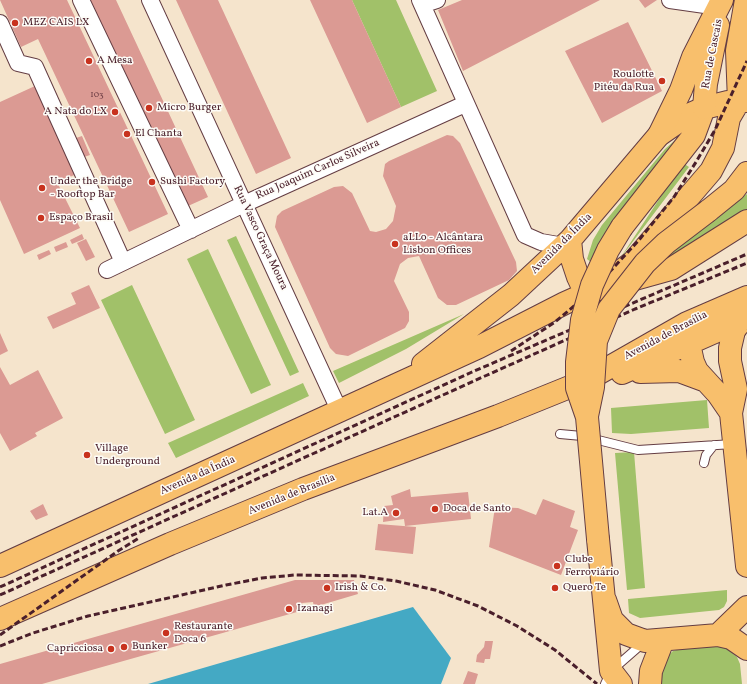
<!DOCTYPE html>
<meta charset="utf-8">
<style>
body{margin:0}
canvas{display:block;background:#f5e4cc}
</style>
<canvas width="747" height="684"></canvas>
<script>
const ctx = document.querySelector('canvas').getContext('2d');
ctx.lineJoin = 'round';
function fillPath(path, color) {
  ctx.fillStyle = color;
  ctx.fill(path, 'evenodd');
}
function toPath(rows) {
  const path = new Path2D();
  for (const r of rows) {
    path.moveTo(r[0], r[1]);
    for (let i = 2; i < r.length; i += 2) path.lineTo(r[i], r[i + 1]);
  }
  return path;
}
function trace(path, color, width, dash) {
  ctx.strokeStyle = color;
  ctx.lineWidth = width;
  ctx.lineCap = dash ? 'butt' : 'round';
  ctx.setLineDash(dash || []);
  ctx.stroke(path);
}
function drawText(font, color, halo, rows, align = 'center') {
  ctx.font = font + ' Vollkorn,serif';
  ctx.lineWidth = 3;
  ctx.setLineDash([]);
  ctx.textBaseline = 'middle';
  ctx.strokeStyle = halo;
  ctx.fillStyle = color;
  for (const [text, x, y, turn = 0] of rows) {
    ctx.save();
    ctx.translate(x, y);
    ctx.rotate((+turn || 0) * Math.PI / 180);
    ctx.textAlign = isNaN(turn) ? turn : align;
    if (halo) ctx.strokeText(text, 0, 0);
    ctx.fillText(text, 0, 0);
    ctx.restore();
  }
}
fillPath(toPath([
 [352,0,396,0,437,91,401,107],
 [689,128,593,264,587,259,593,240,602,225,665,149],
 [683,163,689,167,619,260],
 [747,194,747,213,662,264,657,261,713,216],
 [236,236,299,372,290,376,227,240],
 [208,249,271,385,251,394,187,259],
 [132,285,195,420,165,434,101,300],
 [464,314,406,349,339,383,333,371],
 [303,383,309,396,176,458,168,443],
 [707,400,709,428,631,434,612,433,611,408],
 [634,452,645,588,627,590,615,453],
 [727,590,727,601,724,607,719,610,640,618,629,613,628,599],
 [718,645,726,648,737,657,740,664,742,684,660,684,659,677,665,658,673,651,680,649]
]), '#a1c169');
fillPath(toPath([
 [413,607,451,658,441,684,148,684]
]), '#44a9c4');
fillPath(toPath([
 [0,0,67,0,168,214,129,232,38,39,21,47],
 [90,0,116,0,208,197,188,206],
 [176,0,218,0,291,158,256,174],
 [310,0,352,0,401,107,367,123],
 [462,0,600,0,463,71,438,10],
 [639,0,657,0,645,8],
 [628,22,662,91,602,123,565,51],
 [35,86,77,174,57,182,80,228,24,254,0,200,0,102],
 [447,135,453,136,460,143,516,262,517,271,509,280,456,305,447,305,438,298,419,256,408,258,400,264,394,281,409,312,409,321,405,328,348,356,336,354,330,348,275,227,277,216,282,211,334,187,343,186,352,193,370,231,376,232,386,229,393,221,396,206,383,176,385,164,389,161],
 [82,136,90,155,84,157,76,138],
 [82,234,84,239,72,244,70,240],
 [86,239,95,257,86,261,77,243],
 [66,242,68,247,56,252,54,247],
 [49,250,51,254,39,260,37,255],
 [89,285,100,308,53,329,47,317,76,304,71,293],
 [0,333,8,351,0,355],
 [0,367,10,385,38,370,63,418,35,433,37,436,10,451,0,433],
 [410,489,411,497,468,492,471,519,405,526,404,519,383,522,384,506,393,505,391,496],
 [543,499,575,511,570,527,578,530,561,575,489,547,495,507,518,508,536,515],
 [43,504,48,515,36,520,30,511],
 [378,524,416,527,413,554,375,550],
 [295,580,354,580,358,594,314,607,313,602,302,603,304,610,42,684,0,684,0,664],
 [485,641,493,641,490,659,485,659,484,663,476,662,477,655,484,647],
 [468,671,478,674,475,684,463,684]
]), '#db9a93');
const lane = toPath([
 [560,434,582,436,638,450,733,444],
 [704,463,706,455,714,445],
 [605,684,611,671,643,643]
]);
const street = toPath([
 [81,0,191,230],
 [150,0,340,412],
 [420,0,525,235,541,242,564,246],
 [670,0,719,7],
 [431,2,437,0],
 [0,23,18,63,35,67,123,262],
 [107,270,244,204,465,104]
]);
const primary = toPath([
 [708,211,734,190,747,173],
 [622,227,694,135,704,108],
 [570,240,572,259,578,277,586,294],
 [603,284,633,262,711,171,723,148,729,118,739,101],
 [747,318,738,325,734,331,730,348,730,361,736,389,731,413,747,566],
 [692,332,689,344,693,362,697,371,718,394,731,413],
 [423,364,511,295,570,240,659,135,688,115,704,108,728,102,747,101],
 [640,372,679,371,706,381],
 [622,373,744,319],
 [598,539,611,671,621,684],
 [0,566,479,347,565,303,592,291,671,269,747,221],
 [605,600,612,620,626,634,645,641,718,635,731,638,747,649],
 [0,619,170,544,303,489,498,416,587,380,687,323,747,297],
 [718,635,747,607],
 [650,684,651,671,663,640]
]);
const highway = toPath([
 [739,101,737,51,746,0],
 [704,108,706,84,718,25],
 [659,135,681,90,693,57,722,0]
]);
trace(lane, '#643d43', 10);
trace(street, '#643d43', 18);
trace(primary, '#643d43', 24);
trace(highway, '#643d43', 24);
trace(lane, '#fff', 8);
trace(street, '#fff', 16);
trace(primary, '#f8bf6c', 22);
trace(highway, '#f8bf6c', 22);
trace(toPath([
 [511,351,555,322,592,291,639,240,674,197,696,162,715,130,747,61],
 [0,587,472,372,747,254],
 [0,595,485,376,635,309,747,263],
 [0,635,118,551,139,538],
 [0,646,33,633,88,616,226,585,262,578,295,575,360,576,396,581,435,590,478,606,517,626,555,650,597,684]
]), '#4a1f2b', 3, [6, 3]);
const primaryBridge = toPath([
 [587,416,593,387,596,341,609,309,645,263,666,243,708,211],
 [598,539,587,417,577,388,577,362,582,320,592,285,608,250,622,227]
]);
trace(primaryBridge, '#643d43', 24, []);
trace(primaryBridge, '#f8bf6c', 22);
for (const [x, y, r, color] of [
 [15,23,4,"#c8321e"],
 [89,61,4,"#c8321e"],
 [662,81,4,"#c8321e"],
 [149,108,4,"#c8321e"],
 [115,112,4,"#c8321e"],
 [127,134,4,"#c8321e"],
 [152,182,4,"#c8321e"],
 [42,188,4,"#c8321e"],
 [41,218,4,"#c8321e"],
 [395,244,4,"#c8321e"],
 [87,455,4,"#c8321e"],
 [435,509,4,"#c8321e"],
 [396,513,4,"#c8321e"],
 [557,566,4,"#c8321e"],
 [327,588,4,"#c8321e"],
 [555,588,4,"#c8321e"],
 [289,609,4,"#c8321e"],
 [166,633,4,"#c8321e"],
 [124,647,4,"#c8321e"],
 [111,649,4,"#c8321e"]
]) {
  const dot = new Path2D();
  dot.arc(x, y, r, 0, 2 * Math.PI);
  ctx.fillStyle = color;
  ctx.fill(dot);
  trace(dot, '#fdfcf7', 1.5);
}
drawText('9px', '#6e3e45', null, [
 ["103",97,95]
]);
drawText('11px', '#4a1f2b', '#fdfcf7', [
 ["MEZ CAIS LX",23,23],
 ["A Mesa",97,61],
 ["Roulotte",654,75,"right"],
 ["Pitéu da Rua",654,88,"right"],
 ["Micro Burger",157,108],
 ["A Nata do LX",107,112,"right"],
 ["El Chanta",135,134],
 ["Under the Bridge",50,182],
 ["- Rooftop Bar",50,195],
 ["Sushi Factory",160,182],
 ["Espaço Brasil",49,218],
 ["aLLo - Alcântara",403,238],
 ["Lisbon Offices",403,251],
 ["Village",95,449],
 ["Underground",95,462],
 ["Doca de Santo",443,509],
 ["Lat.A",388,513,"right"],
 ["Clube",565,560],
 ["Ferroviário",565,573],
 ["Irish & Co.",335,588],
 ["Quero Te",563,588],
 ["Izanagi",297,609],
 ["Restaurante",174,627],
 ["Doca 6",174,640],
 ["Bunker",132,647],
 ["Capricciosa",103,649,"right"]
], 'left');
drawText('11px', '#4a1f2b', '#fdfcf7', [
 ["Rua de Cascais",713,54,-79],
 ["Rua Joaquim Carlos Silveira",318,170,-24],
 ["Rua Vasco Graça Moura",260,238,65],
 ["Avenida da Índia",562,244,-45],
 ["Avenida de Brasília",666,336,-28],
 ["Avenida da Índia",198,476,-24],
 ["Avenida de Brasília",292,495,-22]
]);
</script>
